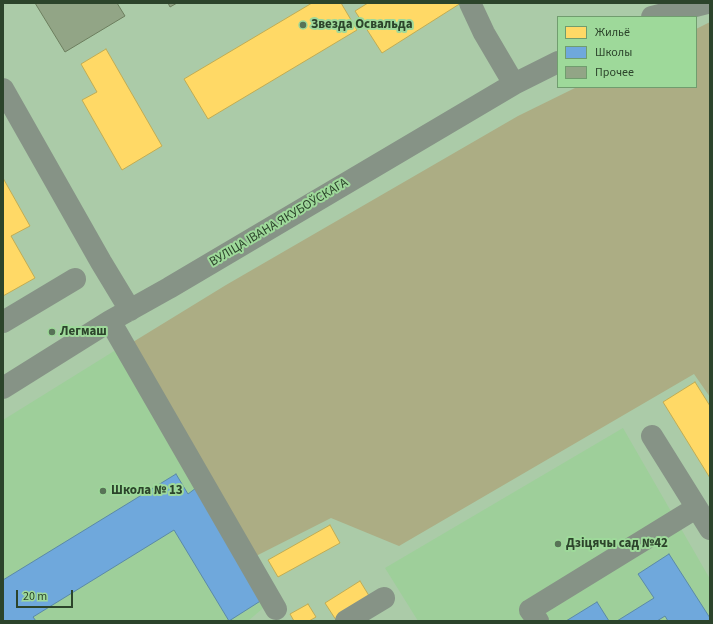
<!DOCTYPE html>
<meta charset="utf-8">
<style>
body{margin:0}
#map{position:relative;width:713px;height:624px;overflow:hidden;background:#abcba8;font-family:"Source Sans 3",sans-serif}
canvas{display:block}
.frame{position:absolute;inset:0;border:4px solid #2c442b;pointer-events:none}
.legend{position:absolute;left:557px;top:16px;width:140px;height:72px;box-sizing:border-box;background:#9ed99a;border:1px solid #709d6e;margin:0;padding:5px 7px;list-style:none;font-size:12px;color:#2c442b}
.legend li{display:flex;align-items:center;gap:8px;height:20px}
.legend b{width:20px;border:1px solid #709d6e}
.scale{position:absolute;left:16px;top:590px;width:57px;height:18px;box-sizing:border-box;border:2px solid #2c442b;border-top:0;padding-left:5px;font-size:12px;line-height:14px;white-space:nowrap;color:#2c442b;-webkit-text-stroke:3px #9ed99a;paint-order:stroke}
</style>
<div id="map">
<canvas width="713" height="624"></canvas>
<div class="frame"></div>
<ul class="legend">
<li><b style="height:11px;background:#ffd966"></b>Жильё</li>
<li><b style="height:11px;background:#6fa8dc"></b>Школы</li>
<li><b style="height:11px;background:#92a586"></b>Прочее</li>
</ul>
<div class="scale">20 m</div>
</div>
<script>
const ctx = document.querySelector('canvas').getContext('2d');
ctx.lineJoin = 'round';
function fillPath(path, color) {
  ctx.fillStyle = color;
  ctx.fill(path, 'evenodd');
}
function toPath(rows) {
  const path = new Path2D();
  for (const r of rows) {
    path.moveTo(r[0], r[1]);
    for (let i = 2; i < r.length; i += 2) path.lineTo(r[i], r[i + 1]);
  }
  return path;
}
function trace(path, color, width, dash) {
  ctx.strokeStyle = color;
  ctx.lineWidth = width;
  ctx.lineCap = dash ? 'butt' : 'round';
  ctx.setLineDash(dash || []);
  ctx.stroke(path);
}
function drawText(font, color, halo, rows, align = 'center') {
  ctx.font = font + ' "Source Sans 3",sans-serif';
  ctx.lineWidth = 4;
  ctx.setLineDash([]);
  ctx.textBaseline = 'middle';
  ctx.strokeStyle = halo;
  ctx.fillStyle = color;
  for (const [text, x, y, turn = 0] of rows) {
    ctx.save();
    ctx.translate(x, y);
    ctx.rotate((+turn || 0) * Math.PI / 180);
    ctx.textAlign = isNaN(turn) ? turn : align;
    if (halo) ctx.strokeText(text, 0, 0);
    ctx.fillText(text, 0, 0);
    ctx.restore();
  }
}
fillPath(toPath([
 [119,348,266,602,262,609,248,621,3,621,3,420],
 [623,428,710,579,710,621,418,621,385,568]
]), '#9ecf9a');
fillPath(toPath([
 [710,22,710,397,694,374,399,546,331,518,256,556,133,342,226,285,518,116,577,87,696,87,696,29]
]), '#acad84');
const homes = toPath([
 [312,3,341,3,357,30,208,119,184,79,312,3],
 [368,3,461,3,382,53,355,11,368,3],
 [106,49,162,146,122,170,82,100,97,92,81,64,106,49],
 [3,178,30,226,11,236,35,278,3,296,3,178],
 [695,382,710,406,710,478,663,402,695,382],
 [330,525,340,543,278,577,268,560,330,525],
 [360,581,371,599,336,620,325,603,360,581],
 [308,604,316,617,309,621,294,621,290,614,308,604]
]);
fillPath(homes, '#ffd966');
trace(homes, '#c0ac54', 1);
const schools = toPath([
 [176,474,188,494,196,488,262,600,229,621,174,530,33,617,36,621,3,621,3,580,176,474],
 [669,554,710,618,710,621,668,621,665,616,657,621,617,621,654,598,638,574,669,554],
 [597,602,609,621,566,621,597,602]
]);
fillPath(schools, '#6fa8dc');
trace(schools, '#5b8aa7', 1);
const building = toPath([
 [35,3,117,3,125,16,65,52,35,3],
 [168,3,177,3,170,7,168,3]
]);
fillPath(building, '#92a586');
trace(building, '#6c7e5e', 1);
trace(toPath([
 [470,3,484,33,514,84],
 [652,17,707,3],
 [3,89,101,262,130,310],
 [110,321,276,609],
 [3,322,75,279],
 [3,388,110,321,169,288,514,84,558,62],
 [652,436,710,529],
 [346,621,384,598],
 [538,621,530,610,696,508]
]), '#869386', 22);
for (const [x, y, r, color] of [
 [303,25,4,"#587357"],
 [52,332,4,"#587357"],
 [103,491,4,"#587357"],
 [558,544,4,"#587357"]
]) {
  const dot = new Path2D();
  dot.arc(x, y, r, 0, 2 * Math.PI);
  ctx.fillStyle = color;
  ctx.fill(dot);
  trace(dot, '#9ed99a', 1.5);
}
drawText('bold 13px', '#2c442b', '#9ed99a', [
 ["Звезда Освальда",311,25],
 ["Легмаш",60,332],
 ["Школа № 13",111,491],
 ["Дзіцячы сад №42",566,544]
], 'left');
drawText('13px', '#2c442b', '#9ed99a', [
 ["ВУЛІЦА ІВАНА ЯКУБОЎСКАГА",279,223,-31]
]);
</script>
